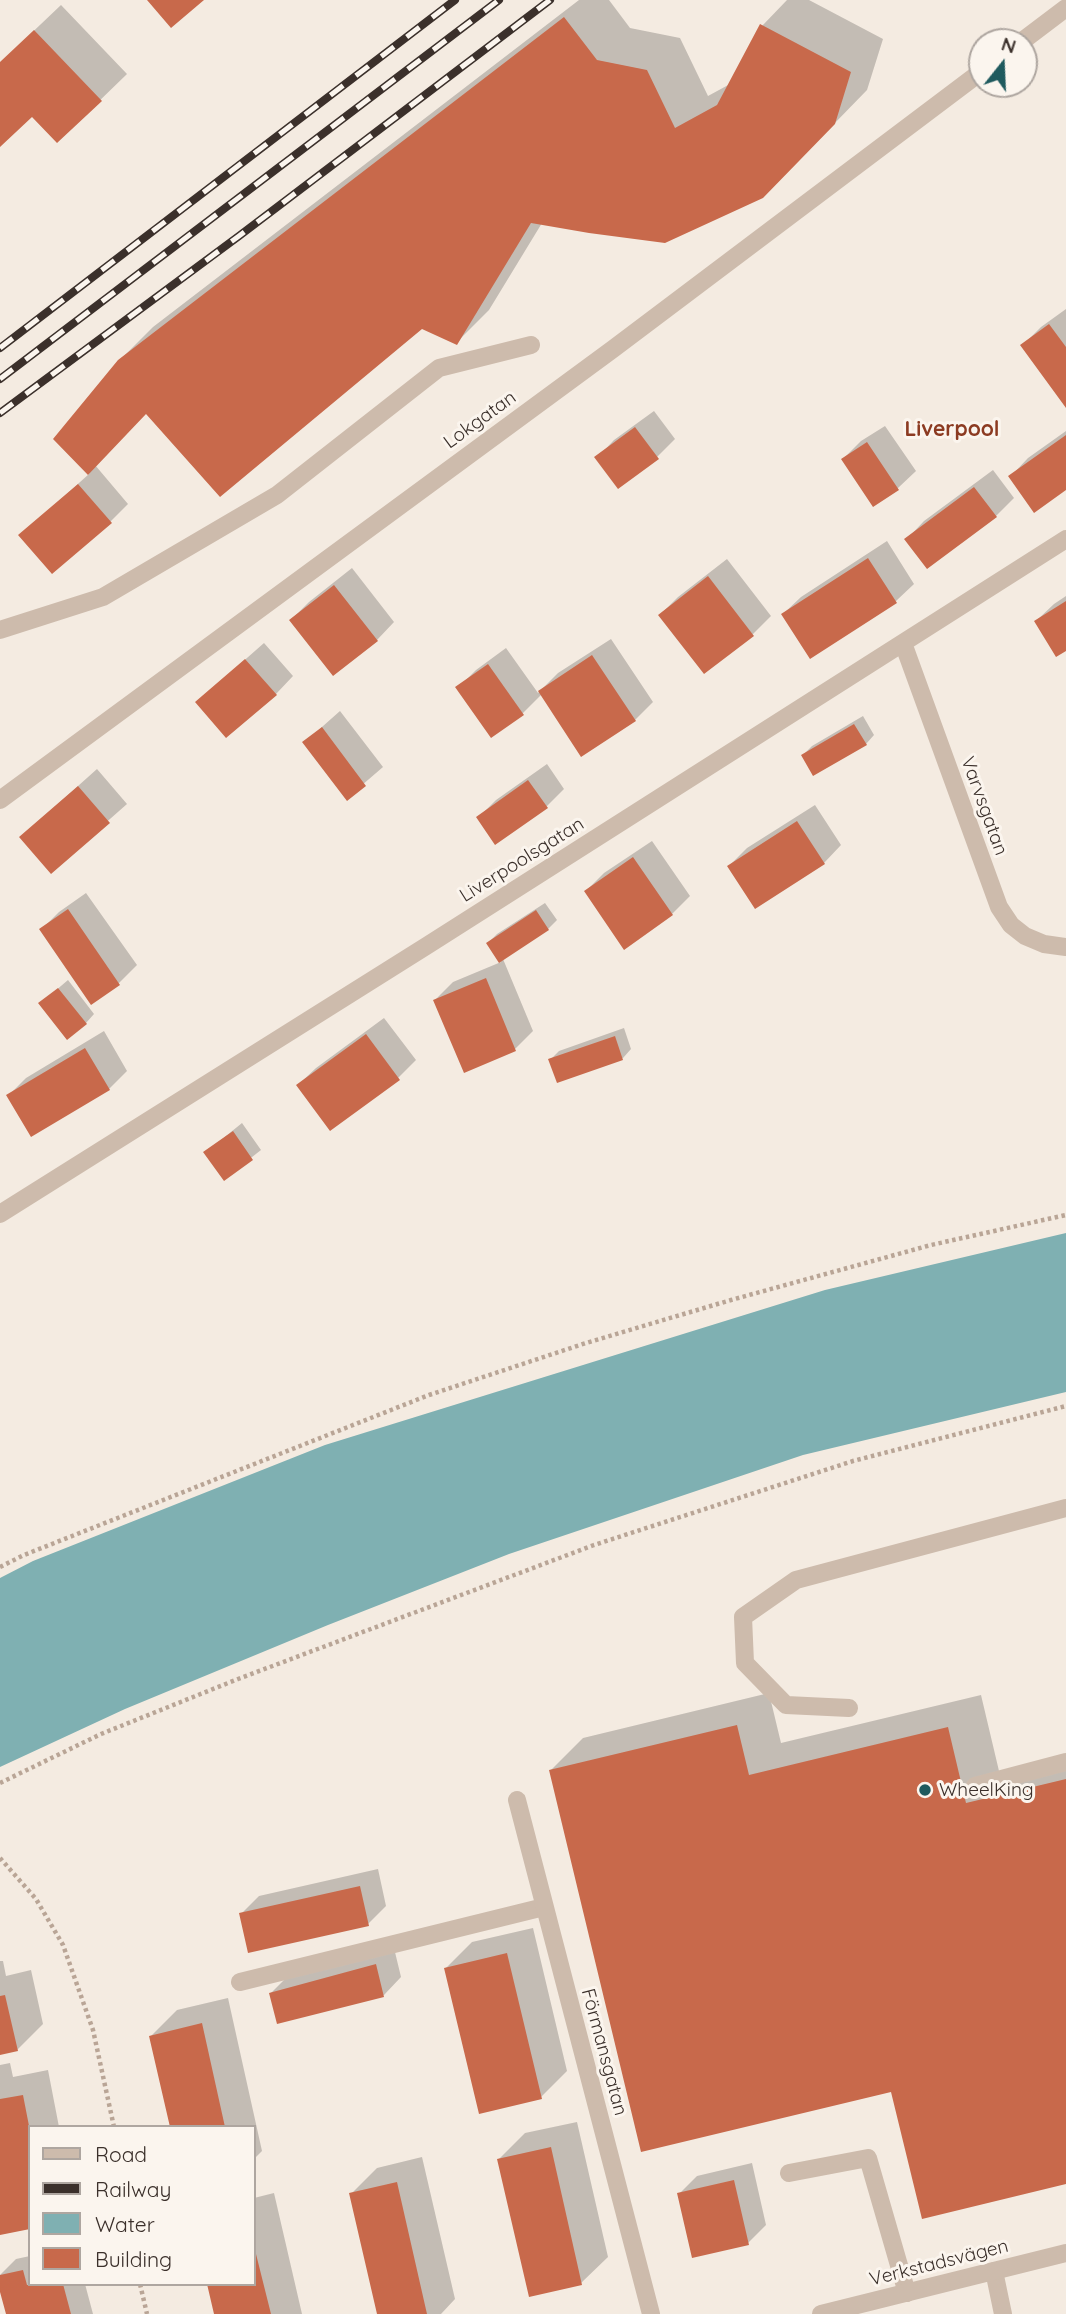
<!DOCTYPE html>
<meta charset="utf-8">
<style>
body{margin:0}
#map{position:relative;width:1066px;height:2314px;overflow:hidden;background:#f4ebe1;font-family:Quicksand,sans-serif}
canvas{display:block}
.legend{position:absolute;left:28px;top:2125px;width:228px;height:161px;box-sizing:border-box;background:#fbf5ee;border:2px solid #aea6a0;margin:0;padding:9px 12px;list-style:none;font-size:21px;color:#3b302b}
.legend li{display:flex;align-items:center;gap:14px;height:35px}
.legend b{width:35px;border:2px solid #aea6a0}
.north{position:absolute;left:968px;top:28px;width:70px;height:70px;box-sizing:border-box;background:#fbf5ee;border:2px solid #aea6a0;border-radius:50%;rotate:18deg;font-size:19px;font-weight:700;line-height:28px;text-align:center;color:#3b302b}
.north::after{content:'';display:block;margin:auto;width:24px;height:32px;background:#1f5a5e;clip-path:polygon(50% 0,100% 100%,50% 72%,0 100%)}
</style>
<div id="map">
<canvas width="1066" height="2314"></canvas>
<ul class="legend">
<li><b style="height:9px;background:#cdbbac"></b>Road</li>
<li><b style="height:9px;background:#3b302b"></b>Railway</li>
<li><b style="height:19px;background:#7fb0b2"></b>Water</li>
<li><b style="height:19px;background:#c8694b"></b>Building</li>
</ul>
<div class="north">N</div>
</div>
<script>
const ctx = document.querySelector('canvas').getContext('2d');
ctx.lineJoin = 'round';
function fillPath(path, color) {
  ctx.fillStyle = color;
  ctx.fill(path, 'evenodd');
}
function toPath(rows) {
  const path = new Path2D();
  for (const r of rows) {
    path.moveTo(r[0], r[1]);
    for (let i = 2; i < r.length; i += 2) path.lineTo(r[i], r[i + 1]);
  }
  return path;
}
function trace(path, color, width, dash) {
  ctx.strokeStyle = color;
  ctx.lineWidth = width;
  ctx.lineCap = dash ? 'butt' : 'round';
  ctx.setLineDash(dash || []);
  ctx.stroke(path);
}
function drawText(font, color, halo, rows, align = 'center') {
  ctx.font = font + ' Quicksand,sans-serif';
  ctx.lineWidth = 6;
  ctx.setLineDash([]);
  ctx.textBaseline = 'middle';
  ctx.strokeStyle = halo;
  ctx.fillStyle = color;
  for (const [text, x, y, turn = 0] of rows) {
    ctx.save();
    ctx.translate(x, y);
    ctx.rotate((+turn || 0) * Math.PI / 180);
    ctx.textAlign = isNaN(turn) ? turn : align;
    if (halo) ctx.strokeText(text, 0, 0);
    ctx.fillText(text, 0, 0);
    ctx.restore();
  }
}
fillPath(toPath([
 [1066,1233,1066,1392,803,1455,509,1554,328,1625,125,1709,0,1767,0,1578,33,1561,325,1445,825,1290]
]), '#7fb0b2');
fillPath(toPath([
 [579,0,609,0,630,28,680,38,708,96,730,84,762,26,787,0,809,0,883,39,867,90,796,163,542,223,489,310,456,343,422,327,147,412,95,465,128,504,110,522,21,535,89,474,119,361,153,327],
 [61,5,127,74,58,141,32,114,0,145,0,63],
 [1066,309,1066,405,1023,345,1041,327],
 [654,411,675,439,657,457,597,458,614,440],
 [885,426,916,471,898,488,874,505,843,459,861,441],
 [1066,431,1066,488,1011,476,1028,458],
 [993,470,1014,498,996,516,907,539,924,521],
 [887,541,914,584,896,601,783,614,801,597],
 [727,559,771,616,753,634,704,672,660,615,678,597],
 [352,568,394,622,377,640,291,620,309,602],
 [1066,596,1066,649,1036,621,1054,604],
 [611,639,653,702,635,720,542,694,522,714,458,688,476,670,506,648,538,693,558,673],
 [264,643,293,676,276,694,197,702],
 [340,711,383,767,347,798,305,742],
 [863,716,874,735,866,744,803,755,812,746],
 [547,764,564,789,547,806,478,818,496,800],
 [97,769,127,804,51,871,21,837],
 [815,805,841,845,824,863,729,866,747,848],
 [652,841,690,896,672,914,586,891,604,873],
 [86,893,137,965,119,983,92,1002,41,930,59,912],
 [545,903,557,920,548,929,503,959,533,1031,515,1049,465,1071,435,1000,453,982,501,962,488,943,497,934],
 [68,980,94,1014,86,1023,41,1003],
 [384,1018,416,1060,398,1078,298,1085,316,1068],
 [624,1028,631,1049,623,1058,558,1081,550,1060,559,1051],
 [104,1031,127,1071,109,1089,32,1135,8,1096,26,1078],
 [242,1123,261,1150,224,1179,205,1153],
 [769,1693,781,1743,981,1695,999,1771,1066,1755,1066,2183,551,1770,583,1738],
 [378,1869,386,1906,368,1924,241,1914,259,1896],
 [533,1928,567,2071,541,2097,446,1968,472,1942],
 [394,1948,401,1977,384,1995,278,2022,271,1993,289,1975],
 [0,1961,3,1961,6,1976,31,1970,43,2024,17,2050,0,2054],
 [228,1998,262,2151,254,2159,254,2127,172,2127,151,2036,177,2010],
 [10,2063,13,2077,48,2070,59,2127,30,2127,30,2227,0,2233,0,2065],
 [577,2122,608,2257,581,2283,499,2159,525,2133],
 [422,2157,455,2299,441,2314,379,2314,351,2194,377,2168],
 [752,2163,766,2225,748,2243,679,2194,697,2176],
 [274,2193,302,2314,216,2314,254,2284,254,2198],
 [30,2256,30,2284,85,2284,93,2314,7,2314,0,2285,0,2275,16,2259]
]), '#0003');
fillPath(toPath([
 [147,0,204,0,171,28],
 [564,17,597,60,647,70,675,128,717,105,760,24,851,72,835,124,763,198,665,243,589,233,531,223,457,345,422,329,220,497,146,414,88,475,53,439,118,360],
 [34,30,102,101,57,143,32,117,0,147,0,62],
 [1049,324,1066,347,1066,408,1020,345],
 [635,427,659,459,618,489,594,457],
 [1066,435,1066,490,1034,513,1008,476],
 [867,442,899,490,873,507,841,459],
 [78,484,112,523,52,574,18,535],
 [974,487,997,517,927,569,904,539],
 [868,558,897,603,810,659,781,614],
 [708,576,754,636,704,674,658,615],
 [334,585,378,641,333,676,289,620],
 [1066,601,1066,651,1056,657,1034,621],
 [592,655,636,721,581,757,538,691],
 [245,659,277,695,226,738,195,702],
 [488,664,524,715,491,738,455,687],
 [854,724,867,745,813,776,801,755],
 [322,727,366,786,347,801,302,742],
 [528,780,548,808,495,845,476,817],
 [78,786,110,823,51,874,19,837],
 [797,821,825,864,755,909,727,866],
 [633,857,673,915,624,950,584,891],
 [68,909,120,985,91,1005,39,929],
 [536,910,549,930,499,963,486,943],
 [486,978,516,1051,464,1073,433,1000],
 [58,988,87,1024,67,1040,38,1003],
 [366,1034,400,1080,330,1131,296,1085],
 [615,1036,623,1060,557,1083,548,1059],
 [85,1048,110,1090,31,1137,6,1095],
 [233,1131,253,1160,224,1181,203,1152],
 [737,1725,749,1775,948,1727,966,1803,1066,1779,1066,2184,922,2219,891,2092,641,2152,549,1770],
 [360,1886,369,1926,248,1953,239,1913],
 [507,1953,542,2099,479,2114,444,1968],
 [376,1964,384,1997,277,2024,269,1993],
 [5,1995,18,2051,0,2055,0,1996],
 [202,2023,225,2127,170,2127,149,2036],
 [23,2095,30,2131,30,2229,0,2235,0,2099],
 [551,2147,582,2285,529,2297,497,2159],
 [734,2180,749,2245,692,2258,677,2193],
 [397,2182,427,2314,377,2314,349,2193],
 [254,2246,271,2314,214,2314,207,2284,254,2284],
 [23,2270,27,2285,63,2284,71,2314,6,2314,0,2292,0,2275]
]), '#c8694b');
trace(toPath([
 [0,1567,24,1555,429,1395,586,1343,731,1300,931,1245,1066,1215],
 [0,1783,101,1734,238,1679,594,1545,853,1461,1066,1406],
 [0,1858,36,1899,63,1945,93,2030,114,2127],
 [140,2284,147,2314]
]), '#b9a596', 4.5, [3.5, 3.5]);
trace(toPath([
 [0,630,103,597,277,495,439,368,531,345],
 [849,1708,786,1705,745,1663,743,1617,796,1580,1066,1508],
 [975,1786,1066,1762],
 [240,1982,544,1907],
 [789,2173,868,2158,907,2293],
 [994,2271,1003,2314]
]), '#cdbbac', 18);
trace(toPath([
 [1021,42,1066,8],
 [903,643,999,907,1011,925,1025,936,1044,944,1066,947],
 [0,800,613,349,982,71],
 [0,1214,428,945,1066,539],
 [517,1800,651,2314],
 [821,2314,1066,2253]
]), '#cdbbac', 18);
const rail = toPath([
 [0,348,455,0],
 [0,379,499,0],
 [0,413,239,236,550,0]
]);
trace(rail, '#3b302b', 8);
trace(rail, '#fbf5ee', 5, [16]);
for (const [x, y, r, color] of [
 [925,1790,7,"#1f5a5e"]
]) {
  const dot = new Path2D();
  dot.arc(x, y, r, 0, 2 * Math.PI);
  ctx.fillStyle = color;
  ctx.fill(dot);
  trace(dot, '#fbf5ee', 2.5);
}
drawText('19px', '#3b302b', '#fbf5ee', [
 ["Lokgatan",480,420,-36],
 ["Varvsgatan",984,806,70],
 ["Liverpoolsgatan",522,860,-32],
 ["Förmansgatan",604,2052,75],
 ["Verkstadsvägen",939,2263,-14]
]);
drawText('19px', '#3b302b', '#fbf5ee', [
 ["WheelKing",939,1790]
], 'left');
drawText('bold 21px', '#8c3b22', '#fbf5ee', [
 ["Liverpool",952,430]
]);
</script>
